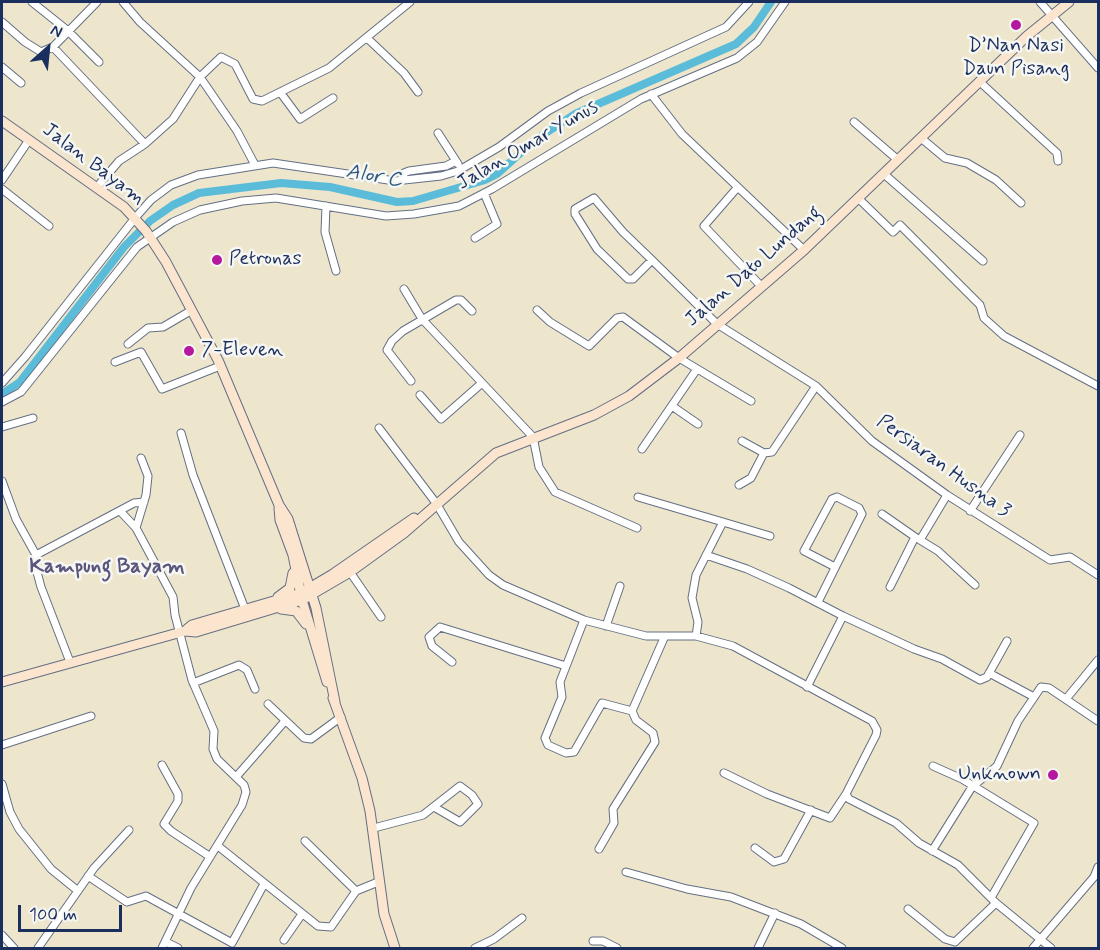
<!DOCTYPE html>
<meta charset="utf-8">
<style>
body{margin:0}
#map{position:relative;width:1100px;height:950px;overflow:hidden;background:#ede6cc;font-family:Mynerve,sans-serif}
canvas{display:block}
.frame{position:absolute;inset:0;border:3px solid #1b2f5e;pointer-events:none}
.north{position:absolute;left:18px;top:18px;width:60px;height:60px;-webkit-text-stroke:4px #f6f6f2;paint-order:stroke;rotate:27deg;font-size:16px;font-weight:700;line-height:24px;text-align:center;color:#1b2f5e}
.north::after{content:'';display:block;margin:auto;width:21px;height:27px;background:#1b2f5e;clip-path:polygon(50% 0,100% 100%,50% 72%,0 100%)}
.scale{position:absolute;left:18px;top:905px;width:104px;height:27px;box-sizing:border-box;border:3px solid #1b2f5e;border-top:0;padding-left:8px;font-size:18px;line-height:21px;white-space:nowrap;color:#1b2f5e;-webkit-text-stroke:4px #f6f6f2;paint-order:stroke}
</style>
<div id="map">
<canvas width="1100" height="950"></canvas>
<div class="frame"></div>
<div class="north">N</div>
<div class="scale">100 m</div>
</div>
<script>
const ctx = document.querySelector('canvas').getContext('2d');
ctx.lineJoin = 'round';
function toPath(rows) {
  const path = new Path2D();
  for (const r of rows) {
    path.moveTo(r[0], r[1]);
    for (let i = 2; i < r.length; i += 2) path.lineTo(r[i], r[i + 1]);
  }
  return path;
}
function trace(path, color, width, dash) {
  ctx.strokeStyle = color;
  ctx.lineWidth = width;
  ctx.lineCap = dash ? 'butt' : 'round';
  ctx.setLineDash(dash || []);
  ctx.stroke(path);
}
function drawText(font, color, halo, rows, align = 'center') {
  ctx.font = font + ' Mynerve,sans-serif';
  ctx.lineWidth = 5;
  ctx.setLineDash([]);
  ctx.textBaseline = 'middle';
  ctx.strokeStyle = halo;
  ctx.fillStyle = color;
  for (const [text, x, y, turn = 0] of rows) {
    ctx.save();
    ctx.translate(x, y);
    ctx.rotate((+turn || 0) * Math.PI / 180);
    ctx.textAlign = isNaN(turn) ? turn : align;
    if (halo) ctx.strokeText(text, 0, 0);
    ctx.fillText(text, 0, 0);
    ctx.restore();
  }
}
trace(toPath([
 [2,394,20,382,124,247,150,221,173,205,199,193,281,183,330,187,397,202,413,201,485,180,497,174,535,140,575,114,736,44,754,27,771,2]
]), '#5abcd8', 8);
const street = toPath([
 [32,2,67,30,99,62],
 [123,2,140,22,200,77,237,131,255,165],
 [1040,2,1098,68],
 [2,22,25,42,41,52,53,47,97,2],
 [367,38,404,73,418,92],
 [53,47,145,144],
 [2,67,21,83],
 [980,82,1057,153,1058,161],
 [280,92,300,119,333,98],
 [651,94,682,134,804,250],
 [854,122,898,160],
 [438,133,458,164],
 [921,138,945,158,967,163,996,180,1021,203],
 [884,174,983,261],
 [2,180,29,140],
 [403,180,404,173,409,171,446,166,456,161],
 [97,187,119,161,145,144,173,119,200,77,221,57,235,64,253,99,262,101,329,68,410,2],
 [737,188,704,226,761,286],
 [2,189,49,226],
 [858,198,893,232,900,225,980,305,984,318,1004,336,1098,386],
 [326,206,325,232,336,271],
 [475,238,497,224,484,193],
 [652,260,633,279,628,279,597,249,575,214,575,209,594,198,623,232,652,260,717,324,816,386,872,441,947,495,1050,560,1070,557,1098,575],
 [404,289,422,319,533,437,539,467,555,492,637,528],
 [537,310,550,322,589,346,617,318,623,317,679,358,751,401],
 [128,344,148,328,163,327,192,310],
 [115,362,141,352,162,389,220,366],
 [411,381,387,350,392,341,403,331,456,300,461,300,472,311],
 [2,383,25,357,135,218,151,200,171,185,198,175,273,163,395,181,441,176,458,171,499,147,548,111,581,93,726,27,749,2],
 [420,395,441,419,482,383],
 [2,402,21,392,137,247,173,222,200,210,242,201,276,198,386,216,414,214,459,206,492,189,641,99,737,58,757,42,785,2],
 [672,406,698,424],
 [2,427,33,418],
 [379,428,436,503,459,542,489,575,503,585,584,620,646,636,696,636,733,646,872,721,877,730,876,735,846,794,849,799,896,823,919,843,958,865,996,903,1051,948],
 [181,433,193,475,245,609],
 [742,441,764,453,772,452,816,386],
 [642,449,697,369],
 [2,481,16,519,36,555],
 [739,485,751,478,764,453],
 [947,495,920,540,938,551,975,585],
 [638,497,723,522,696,575,692,598,698,622,696,636],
 [120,511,136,528,173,597,175,615,192,680,214,731,213,749,217,759,244,785,246,792,242,805,191,888,162,948],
 [970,511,1020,435],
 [882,514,918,539],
 [723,522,770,536],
 [136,528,146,495,148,476,141,458],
 [36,555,134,503,144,502],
 [36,555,34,561,41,587,70,662],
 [706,555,747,569,789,588,843,616,914,649,942,659,980,680,987,677,1007,641],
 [350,572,381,617],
 [890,587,915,537],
 [818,602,862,514,859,508,837,497,832,499,804,551,835,567],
 [584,620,560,682,562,697,545,738,548,745,566,753,574,752,602,703,632,711,664,638],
 [606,626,620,586],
 [452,662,432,646,429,637,440,627,566,666],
 [989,673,1034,697],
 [193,683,239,665,247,670,255,689],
 [807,687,843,616],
 [1066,699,1098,660],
 [268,704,304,738,311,739,341,717],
 [2,745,91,716],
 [162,765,178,794,178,801,164,824,171,831,209,856],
 [933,766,962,779,1034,823,992,896],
 [724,773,767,794,830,818,846,794],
 [236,777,285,721],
 [2,784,10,812,19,829,51,869,78,891],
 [374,828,423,815,460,786,472,795,478,804,460,822,434,807],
 [305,841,356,891],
 [218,846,318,926,331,927,356,891,378,882],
 [755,848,774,862,784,859,811,810],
 [599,849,614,823,613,809,655,742,653,733,636,720,632,711],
 [932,851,972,787,997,766,1018,721,1041,687,1049,688,1098,721],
 [626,872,687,889,731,897,801,924,842,948],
 [88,876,127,902,146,896,232,943,264,884],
 [908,909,945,939,955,942,996,903],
 [2,935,14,948],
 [284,940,302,914],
 [593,941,603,941,617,948],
 [166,942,178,948],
 [38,948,94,868,129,830],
 [475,948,494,939,522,918],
 [758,948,775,913],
 [1033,948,1094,877,1098,867]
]);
const secondary = toPath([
 [2,121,124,207,146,231,166,262,218,360,279,505,288,519,316,608,335,702],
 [279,508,280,520,293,555,302,600,327,682],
 [278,597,290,588,293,573],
 [281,609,296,611,306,624],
 [185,631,192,625,301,593,333,574,414,518],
 [2,682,185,631,196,632,302,600,350,572,404,533,496,453,594,415,629,396,679,358,804,250,1027,36,1069,2],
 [333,698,362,778,370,811,384,914,395,948]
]);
trace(street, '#646f84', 9);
trace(secondary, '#646f84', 11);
trace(street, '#fff', 7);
trace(secondary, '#fce5cf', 9);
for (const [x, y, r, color] of [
 [1016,25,6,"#b5179e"],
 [217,260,6,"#b5179e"],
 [189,351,6,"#b5179e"],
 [1053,775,6,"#b5179e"]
]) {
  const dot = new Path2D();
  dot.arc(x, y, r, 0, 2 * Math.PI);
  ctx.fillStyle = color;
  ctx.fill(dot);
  trace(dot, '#f6f6f2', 2);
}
drawText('20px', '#1b2f5e', '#f6f6f2', [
 ["D’Nan Nasi",1016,47,"center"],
 ["Daun Pisang",1016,70,"center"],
 ["Petronas",229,260],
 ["7-Eleven",201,351],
 ["Unknown",1041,775,"right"]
], 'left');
drawText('20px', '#1b2f5e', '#f6f6f2', [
 ["Jalan Omar Yunus",528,146,-30],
 ["Jalan Bayam",93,165,37],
 ["Jalan Dato Lundang",754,267,-41],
 ["Persiaran Husna 3",943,467,36]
]);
drawText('italic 21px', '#2e5983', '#f6f6f2', [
 ["Alor C",374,177,10]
]);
drawText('bold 21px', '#59557d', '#f6f6f2', [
 ["Kampung Bayam",107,568]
]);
</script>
